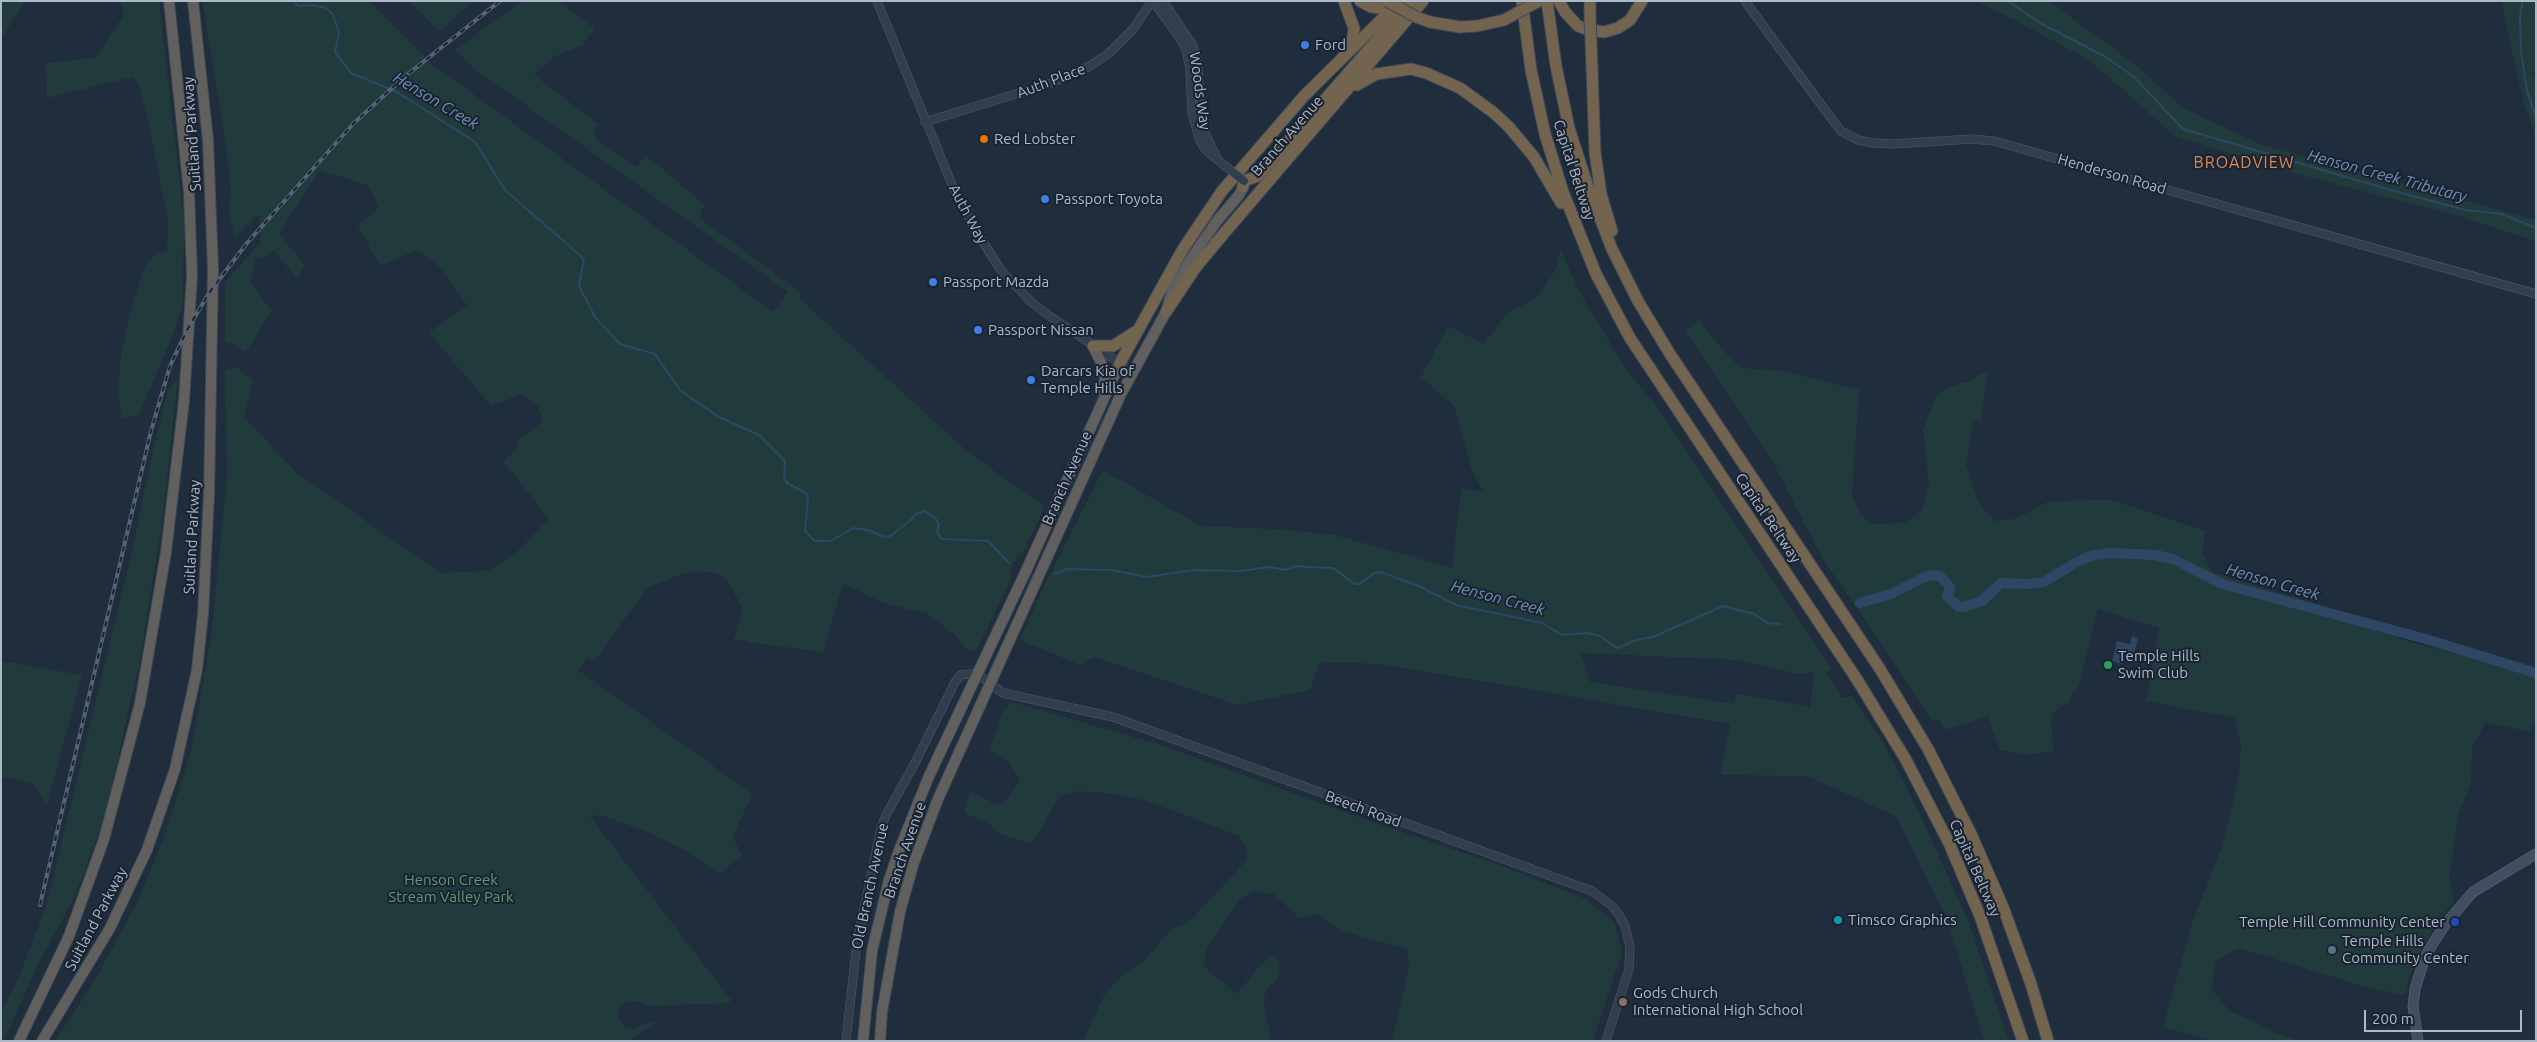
<!DOCTYPE html>
<style>
body{margin:0}
#map{position:relative;width:2537px;height:1042px;overflow:hidden;background:#1f2d3c;font-family:Ubuntu,sans-serif}
canvas{display:block}
.frame{position:absolute;inset:0;border:2px solid #aeb9c8;pointer-events:none}
.scale{position:absolute;left:2364px;top:1010px;width:158px;height:22px;box-sizing:border-box;border:2px solid #aeb9c8;border-top:0;padding-left:6px;font-size:15px;line-height:18px;white-space:nowrap;color:#aeb9c8;-webkit-text-stroke:4px #192331;paint-order:stroke}
</style>
<div id="map">
<canvas width="2537" height="1042"></canvas>
<div class="frame"></div>
<div class="scale">200 m</div>
</div>
<script>
const ctx = document.querySelector('canvas').getContext('2d');
ctx.lineJoin = 'round';
function fillPath(path, color) {
  ctx.fillStyle = color;
  ctx.fill(path, 'evenodd');
}
function toPath(rows) {
  const path = new Path2D();
  for (const r of rows) {
    path.moveTo(r[0], r[1]);
    for (let i = 2; i < r.length; i += 2) path.lineTo(r[i], r[i + 1]);
  }
  return path;
}
function trace(path, color, width, dash) {
  ctx.strokeStyle = color;
  ctx.lineWidth = width;
  ctx.lineCap = dash ? 'butt' : 'round';
  ctx.setLineDash(dash || []);
  ctx.stroke(path);
}
function drawText(font, color, halo, rows, align = 'center') {
  ctx.font = font + ' Ubuntu,sans-serif';
  ctx.lineWidth = 4;
  ctx.setLineDash([]);
  ctx.textBaseline = 'middle';
  ctx.strokeStyle = halo;
  ctx.fillStyle = color;
  for (const [text, x, y, turn = 0] of rows) {
    ctx.save();
    ctx.translate(x, y);
    ctx.rotate((+turn || 0) * Math.PI / 180);
    ctx.textAlign = isNaN(turn) ? turn : align;
    if (halo) ctx.strokeText(text, 0, 0);
    ctx.fillText(text, 0, 0);
    ctx.restore();
  }
}
fillPath(toPath([
 [1,1,29,1,24,3,1,39],
 [121,1,159,1,184,222,183,302,175,329,139,415,122,418,118,392,121,355,132,305,145,266,155,255,167,250,168,221,151,134,139,85,133,77,47,98,46,63,95,58,124,14],
 [202,1,369,1,432,64,773,312,788,292,527,106,474,68,455,50,522,1,559,1,595,29,582,45,553,57,534,75,598,124,593,133,599,142,636,167,645,156,665,171,704,205,699,218,802,293,799,298,969,453,1045,507,1022,554,1019,554,1009,574,1012,576,978,648,974,652,967,650,955,635,928,614,883,603,843,583,823,652,746,642,746,640,734,640,743,608,725,578,713,572,684,573,647,588,594,662,587,657,578,670,754,795,750,798,733,838,742,855,720,874,687,851,646,831,603,816,589,815,732,1001,729,1001,730,1003,647,1006,637,1001,629,1001,621,1005,618,1014,620,1021,625,1027,634,1029,645,1023,656,1022,630,1041,55,1041,92,985,136,905,164,837,191,751,211,637,227,478,225,370,236,367,253,380,244,417,298,474,441,573,488,571,519,550,549,519,504,462,516,448,518,441,543,421,538,406,523,394,491,406,429,333,467,305,434,260,415,251,380,266,358,226,379,207,369,186,320,170,279,234,305,265,297,279,274,250,260,260,259,256,255,261,251,283,272,311,246,352,234,344,225,342,225,282,260,243,259,214,235,238,229,213,231,186,223,126],
 [408,1,473,1,440,31],
 [1975,1,2049,1,2137,66,2183,108,2259,144,2536,220,2536,241,2455,215,2297,174,2175,136,2089,60,2015,20],
 [2501,1,2536,1,2536,69,2532,72,2536,82,2536,136,2524,105],
 [1560,249,1579,291,1625,368,1653,402,1832,670,1825,672,1842,698,1851,696,1882,740,1913,800,1967,918,2009,1041,1984,1041,1947,919,1896,816,1807,776,1720,775,1730,724,1382,664,1320,662,1310,690,1237,705,1095,657,1080,665,1020,640,1046,582,1103,470,1201,526,1274,529,1335,535,1452,568,1461,489,1484,492,1472,471,1454,406,1421,377,1448,326,1484,344,1507,313,1537,298,1556,269],
 [1581,653,1738,660,1798,674,1814,672,1810,707,1737,694,1734,704,1590,682],
 [1700,320,1721,348,1741,368,1783,371,1859,390,1852,495,1860,515,1873,524,1906,523,1922,510,1929,484,1923,430,1935,398,1949,387,1965,382,1971,382,1980,373,1988,374,1982,412,1982,421,1973,420,1966,464,1978,501,1994,521,2015,519,2049,501,2111,500,2205,531,2203,553,2211,572,2398,629,2396,638,2536,675,2536,715,2530,732,2486,722,2472,748,2471,783,2458,815,2449,879,2454,901,2435,924,2409,977,2405,995,2369,988,2239,948,2216,960,2211,989,2229,1010,2274,1032,2298,1041,2215,1041,2163,1027,2193,921,2222,846,2233,803,2239,775,2241,745,2235,718,2146,701,2159,628,2098,609,2079,686,2072,694,2068,705,2060,706,2051,715,2053,751,2025,755,2000,750,1988,716,1945,730,1939,719,1932,722,1899,669,1822,558,1774,464,1685,330],
 [178,378,162,524,139,664,104,820,74,898,38,964,7,1034,1,1041,1,1012,16,984,46,907,134,543,153,449,168,391],
 [1,661,82,675,47,804,33,783,1,777],
 [1015,703,1158,744,1364,819,1494,863,1586,899,1614,922,1622,952,1593,1041,1392,1041,1409,968,1407,949,1345,932,1316,914,1299,918,1274,894,1254,892,1241,898,1228,915,1206,951,1204,967,1237,994,1258,968,1272,955,1277,958,1280,965,1278,978,1267,989,1263,1000,1270,1034,1269,1041,1083,1041,1104,995,1124,973,1144,961,1172,929,1189,922,1247,860,1246,846,1239,836,1193,818,1143,800,1107,793,1077,791,1060,796,1031,844,1000,834,987,822,964,813,970,790,995,804,1002,805,1020,780,1009,762,989,750,1002,713,1008,705]
]), '#213b3d');
fillPath(toPath([
 [2132,636,2138,638,2133,658,2124,655,2122,664,2112,661,2117,641,2130,644]
]), '#2f4764');
trace(toPath([
 [294,1,298,6,312,5,326,8,333,15,339,32,335,52,351,73,397,92,475,142,505,190,584,259,579,286,595,317,620,344,655,354,680,390,717,416,759,435,785,461,784,477,787,483,806,493,808,500,805,531,815,541,831,541,853,528,868,530,884,537,890,536,912,519,915,514,925,511,936,519,939,524,937,532,942,539,988,541,1009,563],
 [2008,1,2040,23,2104,56,2133,76,2183,129,2394,191,2465,210,2502,214,2536,228],
 [2523,1,2520,16,2521,52,2527,91,2536,117],
 [1054,574,1067,569,1111,570,1147,577,1194,570,1241,571,1269,567,1286,570,1296,566,1308,567,1333,568,1355,584,1360,584,1374,573,1381,572,1419,586,1456,605,1542,623,1562,635,1587,633,1601,636,1612,645,1618,648,1636,640,1653,637,1723,606,1754,614,1767,623,1780,624]
]), '#2f4764', 2);
trace(toPath([
 [1860,603,1891,594,1927,576,1934,575,1939,576,1947,583,1950,589,1947,596,1959,607,1964,607,1982,601,2001,583,2030,584,2044,582,2075,563,2090,556,2110,553,2155,555,2173,559,2222,584,2426,639,2536,673]
]), '#2f4764', 10);
const tertiary = toPath([
 [877,1,953,187,975,229,1000,269,1031,302,1051,317,1132,371],
 [1153,1,1178,35,1186,50,1190,68,1192,114,1200,141,1206,150,1224,165],
 [1163,1,1192,44,1197,58,1202,122,1206,135,1216,156],
 [1745,1,1825,110,1841,131,1858,140,1873,143,1894,144,1971,139,1994,141,2536,294],
 [925,122,1051,83,1090,66,1108,54,1133,29,1152,1],
 [846,1041,857,942,881,829,886,815,915,763,955,682,961,675,971,674,977,674,1003,693,1113,717,1592,891,1611,905,1619,915,1625,926,1630,947,1629,969,1606,1041]
]);
const secondary = toPath([
 [2418,1041,2413,1006,2415,989,2425,957,2435,940,2447,922,2473,892,2536,854]
]);
const trunk = toPath([
 [1093,346,1105,371,1104,390],
 [19,1041,69,936,104,839,140,703,166,552,184,401,192,276,189,192,169,1],
 [42,1041,110,928,147,850,175,769,197,670,203,614,209,495,213,269,208,140,193,1],
 [863,1041,872,951,889,880,900,848,929,776,1026,571,1120,363],
 [880,1041,882,1012,900,912,914,862,938,799,1121,394,1166,312,1173,288,1192,257,1217,221,1239,195,1243,187]
]);
const motorway = toPath([
 [1344,1,1354,28,1353,37,1348,49],
 [1360,1,1371,7,1380,8,1396,3],
 [1522,1,1531,70,1545,134,1563,192,1596,274,1630,338,1858,681,1906,760,1949,843,1980,916,2023,1041],
 [1547,1,1556,66,1569,128,1587,184,1612,249,1638,301,1670,354,1880,669,1928,749,1971,834,2003,907,2031,984,2048,1041],
 [1559,1,1565,12,1578,26,1586,29,1604,32,1618,28,1630,20,1642,1],
 [1590,1,1590,17],
 [1430,22,1460,27,1477,26,1504,20],
 [1591,41,1595,152,1601,194,1612,231],
 [1357,85,1376,74,1411,69,1426,73,1460,88,1494,113,1509,127,1534,157,1561,203],
 [1243,187,1244,181,1258,176,1411,1],
 [1166,312,1196,267,1226,231,1423,1],
 [1093,346,1113,346,1135,332],
 [1120,363,1183,249,1222,191,1304,96,1400,1]
]);
trace(tertiary, '#515c6a', 9);
trace(secondary, '#515c6a', 11);
trace(trunk, '#3e4957', 12);
trace(motorway, '#3e4957', 13);
trace(tertiary, '#333e4c', 8);
trace(secondary, '#414d60', 9);
trace(trunk, '#62605e', 10);
trace(motorway, '#73644f', 11);
const rail = toPath([
 [40,905,151,431,170,366,187,330,209,293,247,243,353,124,403,78,500,1]
]);
trace(rail, '#556374', 4);
trace(rail, '#192331', 2, [5.5]);
const tertiaryBridge = toPath([
 [1224,165,1244,181]
]);
const motorwayBridge = toPath([
 [1387,1,1416,17,1430,22],
 [1590,17,1591,41],
 [1504,20,1539,1]
]);
trace(tertiaryBridge, '#515c6a', 9, []);
trace(motorwayBridge, '#3e4957', 13, []);
trace(tertiaryBridge, '#333e4c', 8);
trace(motorwayBridge, '#73644f', 11);
for (const [x, y, r, color] of [
 [1305,45,5,"#3f7fe0"],
 [984,139,5,"#e8710a"],
 [1045,199,5,"#3f7fe0"],
 [933,282,5,"#3f7fe0"],
 [978,330,5,"#3f7fe0"],
 [1031,380,5,"#3f7fe0"],
 [2108,665,5,"#2e9e5b"],
 [1838,920,5,"#0f9aa8"],
 [2455,922,5,"#1a4fb4"],
 [2332,950,5,"#5c6f8a"],
 [1623,1002,5,"#8d6e63"]
]) {
  const dot = new Path2D();
  dot.arc(x, y, r, 0, 2 * Math.PI);
  ctx.fillStyle = color;
  ctx.fill(dot);
  trace(dot, '#192331', 2);
}
drawText('15px', '#aeb9c8', '#192331', [
 ["Ford",1315,45],
 ["Red Lobster",994,139],
 ["Passport Toyota",1055,199],
 ["Passport Mazda",943,282],
 ["Passport Nissan",988,330],
 ["Darcars Kia of",1041,371],
 ["Temple Hills",1041,388],
 ["Temple Hills",2118,656],
 ["Swim Club",2118,673],
 ["Timsco Graphics",1848,920],
 ["Temple Hill Community Center",2445,922,"right"],
 ["Temple Hills",2342,941],
 ["Community Center",2342,958],
 ["Gods Church",1633,993],
 ["International High School",1633,1010]
], 'left');
drawText('15px', '#aeb9c8', '#192331', [
 ["Auth Place",1051,81,-21],
 ["Woods Way",1200,91,82],
 ["Suitland Parkway",192,134,-94],
 ["Branch Avenue",1287,136,-49],
 ["Capital Beltway",1574,170,72],
 ["Henderson Road",2112,174,16],
 ["Auth Way",968,214,62],
 ["Branch Avenue",1067,478,-66],
 ["Capital Beltway",1768,518,56],
 ["Suitland Parkway",192,537,-87],
 ["Beech Road",1363,809,20],
 ["Branch Avenue",905,850,-71],
 ["Capital Beltway",1975,868,66],
 ["Old Branch Avenue",870,886,-78],
 ["Suitland Parkway",96,919,-62]
]);
drawText('15px', '#629c6e', '#192331', [
 ["Henson Creek",451,880],
 ["Stream Valley Park",451,897]
]);
drawText('italic 16px', '#7391b4', '#192331', [
 ["Henson Creek",436,101,31],
 ["Henson Creek Tributary",2387,176,15],
 ["Henson Creek",2273,582,16],
 ["Henson Creek",1498,598,15]
]);
ctx.letterSpacing = '1px';
drawText('16px', '#df8a52', '#192331', [
 ["BROADVIEW",2244,163]
]);
ctx.letterSpacing = '0px';
</script>
